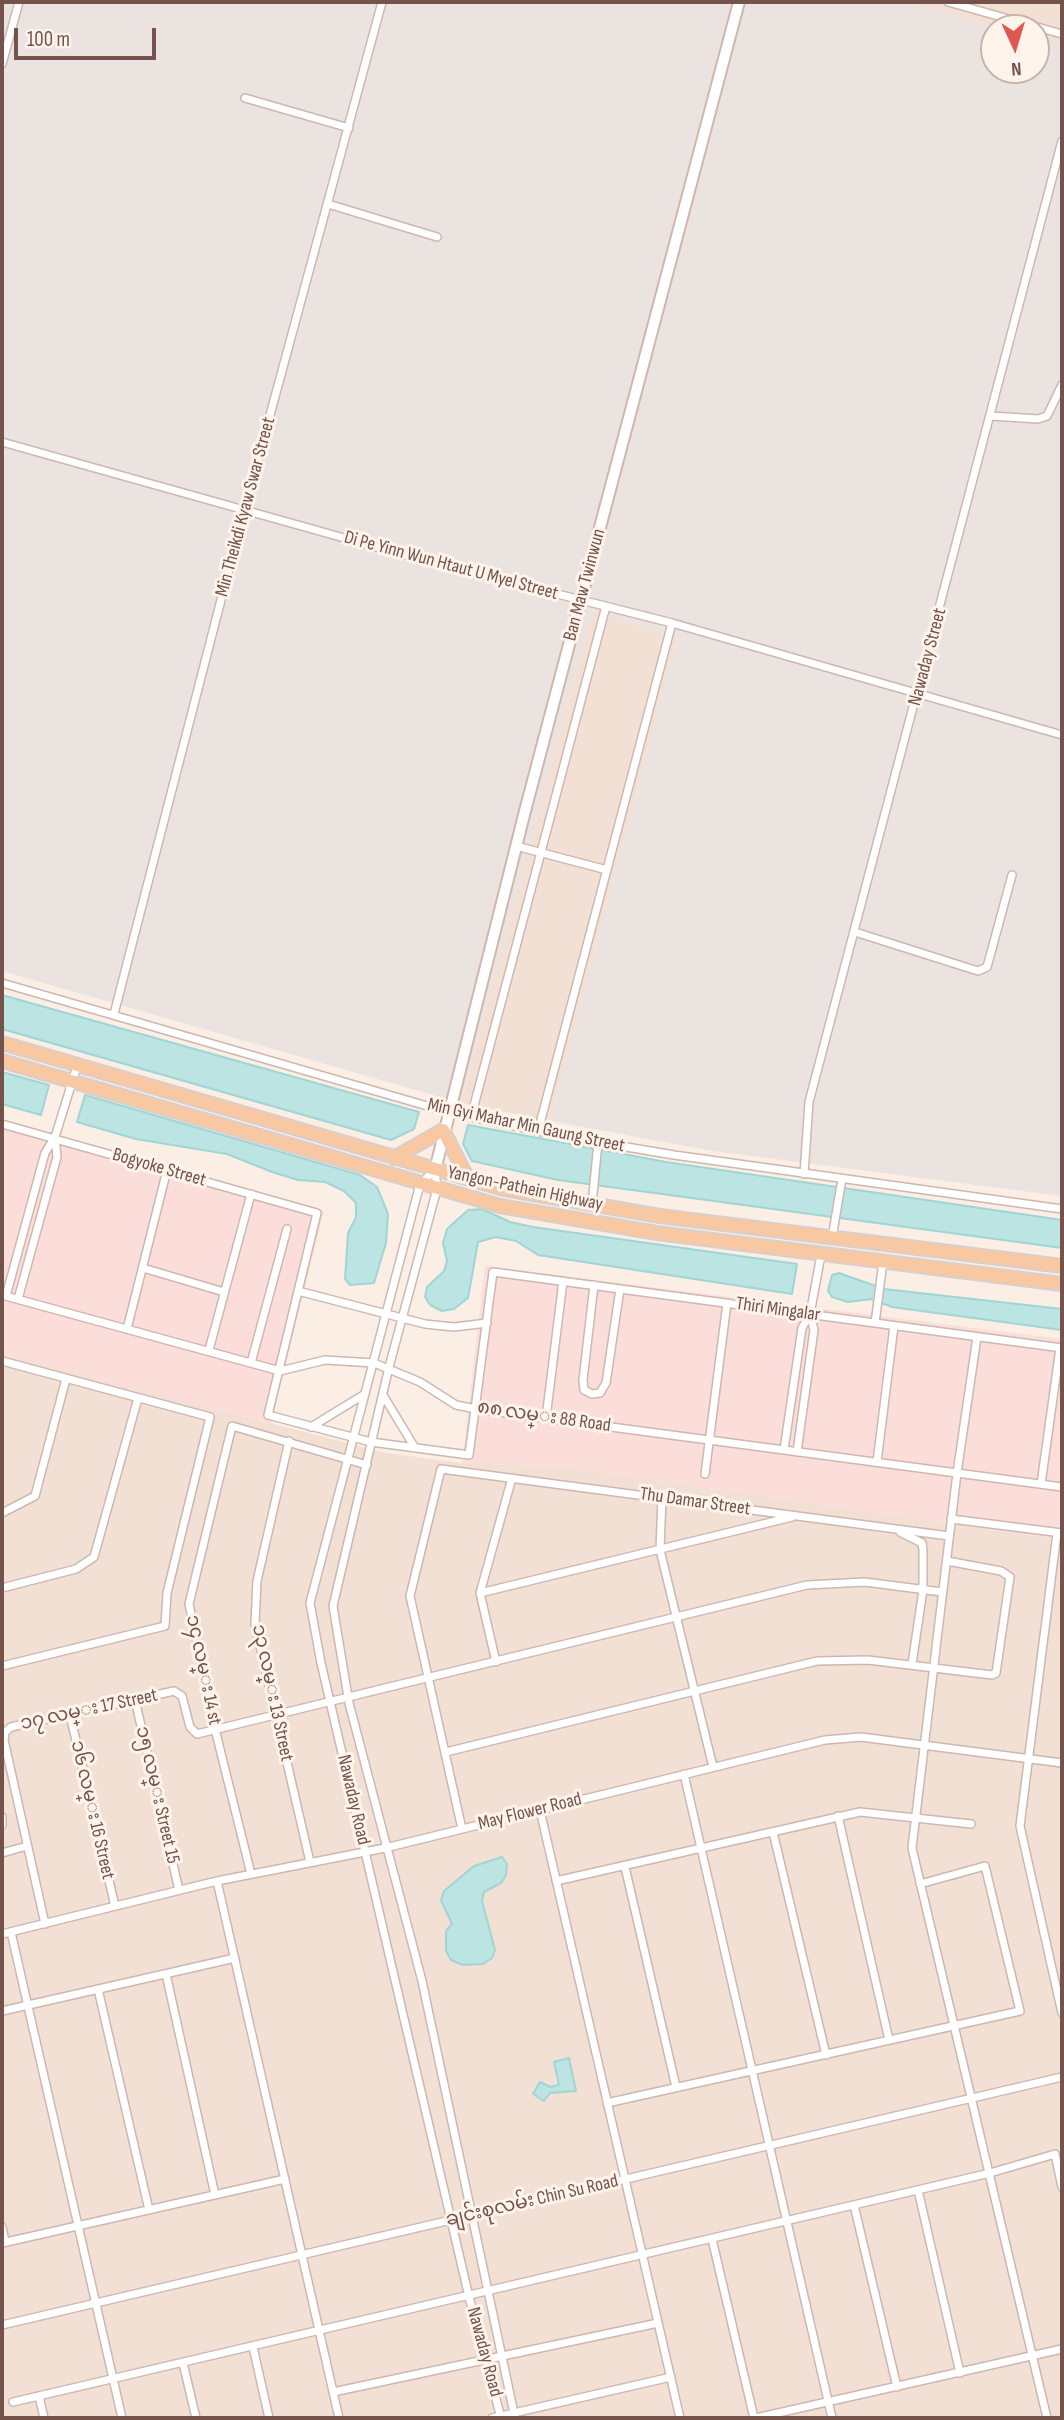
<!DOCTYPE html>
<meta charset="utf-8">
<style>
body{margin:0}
#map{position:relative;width:1064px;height:2420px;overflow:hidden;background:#fbefe5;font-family:"Sofia Sans Condensed",sans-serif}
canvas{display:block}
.frame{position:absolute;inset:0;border:4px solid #73534b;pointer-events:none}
.north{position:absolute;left:980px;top:14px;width:70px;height:70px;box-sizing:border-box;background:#fef4eb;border:2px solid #c6b4ab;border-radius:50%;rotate:176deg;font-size:19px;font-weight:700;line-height:28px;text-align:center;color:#73534b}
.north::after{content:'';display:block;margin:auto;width:24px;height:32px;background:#df5850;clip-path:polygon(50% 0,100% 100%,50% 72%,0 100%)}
.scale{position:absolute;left:14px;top:28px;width:142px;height:32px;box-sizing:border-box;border:4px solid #73534b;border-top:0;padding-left:9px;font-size:21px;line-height:24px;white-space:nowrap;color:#73534b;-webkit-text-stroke:5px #fef4eb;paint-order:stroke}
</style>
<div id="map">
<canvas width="1064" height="2420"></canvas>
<div class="frame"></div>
<div class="north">N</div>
<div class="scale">100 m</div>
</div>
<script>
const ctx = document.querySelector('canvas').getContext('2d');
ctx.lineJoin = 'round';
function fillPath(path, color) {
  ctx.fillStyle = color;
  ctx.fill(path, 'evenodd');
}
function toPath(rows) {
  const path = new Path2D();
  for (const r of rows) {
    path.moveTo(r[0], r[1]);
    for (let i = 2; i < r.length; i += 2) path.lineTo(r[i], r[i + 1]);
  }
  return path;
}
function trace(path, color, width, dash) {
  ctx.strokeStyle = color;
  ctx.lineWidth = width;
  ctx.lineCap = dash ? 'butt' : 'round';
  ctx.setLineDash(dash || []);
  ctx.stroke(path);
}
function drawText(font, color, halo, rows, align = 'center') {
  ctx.font = font + ' "Sofia Sans Condensed","Noto Sans Myanmar",sans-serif';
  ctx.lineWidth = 6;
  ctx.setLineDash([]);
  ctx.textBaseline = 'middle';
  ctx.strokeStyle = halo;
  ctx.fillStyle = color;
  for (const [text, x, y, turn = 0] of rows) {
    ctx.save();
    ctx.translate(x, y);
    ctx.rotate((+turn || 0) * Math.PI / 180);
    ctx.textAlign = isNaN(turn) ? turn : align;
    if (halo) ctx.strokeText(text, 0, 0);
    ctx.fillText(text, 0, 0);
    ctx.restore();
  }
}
fillPath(toPath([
 [906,2,1062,2,1062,46,1036,38,1036,28,1000,28],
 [592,612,677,637,550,1121,461,1103],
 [2,1354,386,1453,462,1463,565,1467,1062,1540,1062,2418,2,2418]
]), '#f2e0d4');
fillPath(toPath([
 [2,1124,324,1211,271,1424,2,1354],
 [485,1266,1062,1339,1062,1540,565,1467,462,1463]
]), '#fbded9');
fillPath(toPath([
 [2,2,906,2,1000,28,994,28,994,70,1036,70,1036,38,1062,46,1062,1196,713,1151,550,1121,677,637,592,612,461,1103,2,971]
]), '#ebe3df');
const water = toPath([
 [2,995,419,1112,414,1129,391,1140,2,1029,2,995],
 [2,1072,49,1085,41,1115,2,1104,2,1072],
 [85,1095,360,1175,377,1187,388,1214,386,1243,374,1283,350,1285,345,1279,348,1233,356,1217,356,1203,344,1191,325,1182,298,1180,272,1172,227,1154,136,1139,77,1122,85,1095],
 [468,1125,666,1162,1062,1220,1062,1248,558,1180,472,1161,463,1144,468,1125],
 [482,1209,510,1222,533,1227,797,1264,792,1294,538,1255,516,1241,496,1237,478,1242,468,1298,454,1309,442,1311,430,1305,425,1297,427,1287,444,1271,447,1261,443,1243,447,1229,468,1210,482,1209],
 [839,1273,884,1289,1062,1309,1062,1330,892,1307,871,1299,848,1302,832,1297,828,1291,832,1275,839,1273],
 [502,1857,507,1864,506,1875,501,1883,484,1892,482,1901,495,1950,492,1958,483,1964,463,1965,451,1960,446,1951,446,1931,452,1924,441,1900,444,1891,474,1866,502,1857],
 [569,2058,576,2091,550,2093,544,2101,533,2094,540,2082,550,2087,559,2085,554,2062,569,2058]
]);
fillPath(water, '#bbe4e3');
trace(water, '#a1d5d4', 2);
const street = toPath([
 [948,2,1062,34],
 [2,64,19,2],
 [245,98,349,128],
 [328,204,437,237],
 [991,416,1038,419,1047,416,1062,385],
 [2,442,419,559,672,623,1062,735],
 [516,846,607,870],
 [855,932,978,971,987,967,1012,875],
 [2,983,448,1112,561,1136,674,1155,1062,1209],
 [114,1014,244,511,382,2],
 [471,1117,606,606],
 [2,1124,317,1213,268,1415,371,1442,469,1455,493,1272,1062,1348],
 [538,1131,672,623],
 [435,1170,420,1184,310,1603,321,1663,469,2297,501,2418],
 [435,1170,437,1189,389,1367,333,1606,349,1703,422,1981,515,2418],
 [804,1174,809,1102,1062,141],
 [592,1205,598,1142],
 [832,1238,842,1179],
 [143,1268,224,1292],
 [594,1285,583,1380,584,1390,592,1394,600,1393,606,1383,620,1289],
 [298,1291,425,1324,454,1327,487,1323],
 [2,1295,280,1371,325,1360,374,1363,420,1382,456,1405,476,1409,1062,1487],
 [6,1296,45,1153,55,1137,78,1063],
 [18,1299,57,1157,55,1137],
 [810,1314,821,1255],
 [875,1323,883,1262],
 [127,1329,167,1170],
 [977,1337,957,1473,912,1848,1047,2418],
 [209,1350,251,1194],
 [2,1361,210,1417,167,1593,165,1626,2,1666],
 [251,1363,287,1229],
 [383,1395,415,1448],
 [546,1418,563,1281],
 [311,1427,365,1394],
 [289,1441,257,1581,255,1624,310,1862],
 [784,1450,802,1328,810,1314,814,1330,797,1452],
 [877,1462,894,1326],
 [705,1474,727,1303],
 [1041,1484,1060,1348],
 [662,1497,660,1550,713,1767],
 [2,1513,35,1496,66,1379],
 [951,1519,1062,1533],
 [900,1532,922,1543,923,1550,923,1590,912,1664],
 [1057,1533,1020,1826,1062,2013],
 [2,1588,76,1569,94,1557,138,1398],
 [480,1593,792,1517],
 [496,1662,480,1593,512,1478],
 [135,1700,179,1890],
 [70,1715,115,1906],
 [446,1752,817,1661,868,1660,992,1675,996,1673,1010,1577,1001,1571,947,1561],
 [684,1774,832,2418],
 [540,1810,680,2418],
 [838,1816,889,2040],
 [2,1817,2,1825],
 [462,1829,410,1596,441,1469,949,1536],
 [773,1832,826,2055],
 [2,1853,27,1846],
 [625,1867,676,2087],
 [251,1874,215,1729,189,1604,232,1426,367,1465],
 [217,1881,339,2418],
 [556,1881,860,1812,971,1824],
 [45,1924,4,1740,5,1732,11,1727,174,1691,182,1696,190,1727,197,1734,807,1585,865,1582,942,1592],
 [11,1932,122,2418],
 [2,1934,217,1881,385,1848,825,1740,861,1737,1062,1763],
 [166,1974,215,2195],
 [98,1989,149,2210],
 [2,2011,235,1958],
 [607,2103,1020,2011,985,1866,920,1884],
 [918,2190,960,2373],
 [854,2205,897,2387],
 [2,2227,5,2242],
 [712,2239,754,2418],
 [2,2243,285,2179],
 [2,2325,1062,2077],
 [253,2347,269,2418],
 [183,2363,196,2418],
 [333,2392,658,2323],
 [39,2396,44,2418],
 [13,2402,990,2173,1055,2154,1062,2187],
 [492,2418,671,2377],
 [756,2418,1062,2349]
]);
const secondary = toPath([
 [435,1170,525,811,739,2]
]);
const primary = toPath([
 [2,1043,504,1189,660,1216,1062,1266],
 [2,1061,500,1206,657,1233,1062,1284],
 [394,1158,443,1130,468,1179]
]);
trace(street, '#ceb7af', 10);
trace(secondary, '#d1b6ac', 14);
trace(primary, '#d8cfcd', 16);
trace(street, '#fff', 7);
trace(secondary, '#fff', 10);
trace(primary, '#f7c8a1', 12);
drawText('19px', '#73534b', '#fef4eb', [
 ["Min Theikdi Kyaw Swar Street",246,507,-75],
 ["Di Pe Yinn Wun Htaut U Myel Street",451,566,15],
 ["Ban Maw Twinwun",585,585,-75],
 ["Nawaday Street",928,657,-75],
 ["Min Gyi Mahar Min Gaung Street",526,1126,12],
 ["Bogyoke Street",159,1168,16],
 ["Yangon-Pathein Highway",525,1189,12],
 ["Thiri Mingalar",778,1310,8],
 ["၈၈ လမ္း 88 Road",544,1417,8],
 ["Thu Damar Street",695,1502,8],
 ["၁၄ လမ္း 14 st",203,1670,78],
 ["၁၃ လမ္း 13 Street",272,1693,78],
 ["၁၇ လမ္း 17 Street",89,1710,-12],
 ["၁၅ လမ္း Street 15",157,1795,77],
 ["Nawaday Road",353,1800,77],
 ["၁၆ လမ္း 16 Street",92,1810,77],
 ["May Flower Road",530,1812,-14],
 ["ချင်းစုလမ်း Chin Su Road",532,2201,-13],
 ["Nawaday Road",484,2352,75]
]);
</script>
